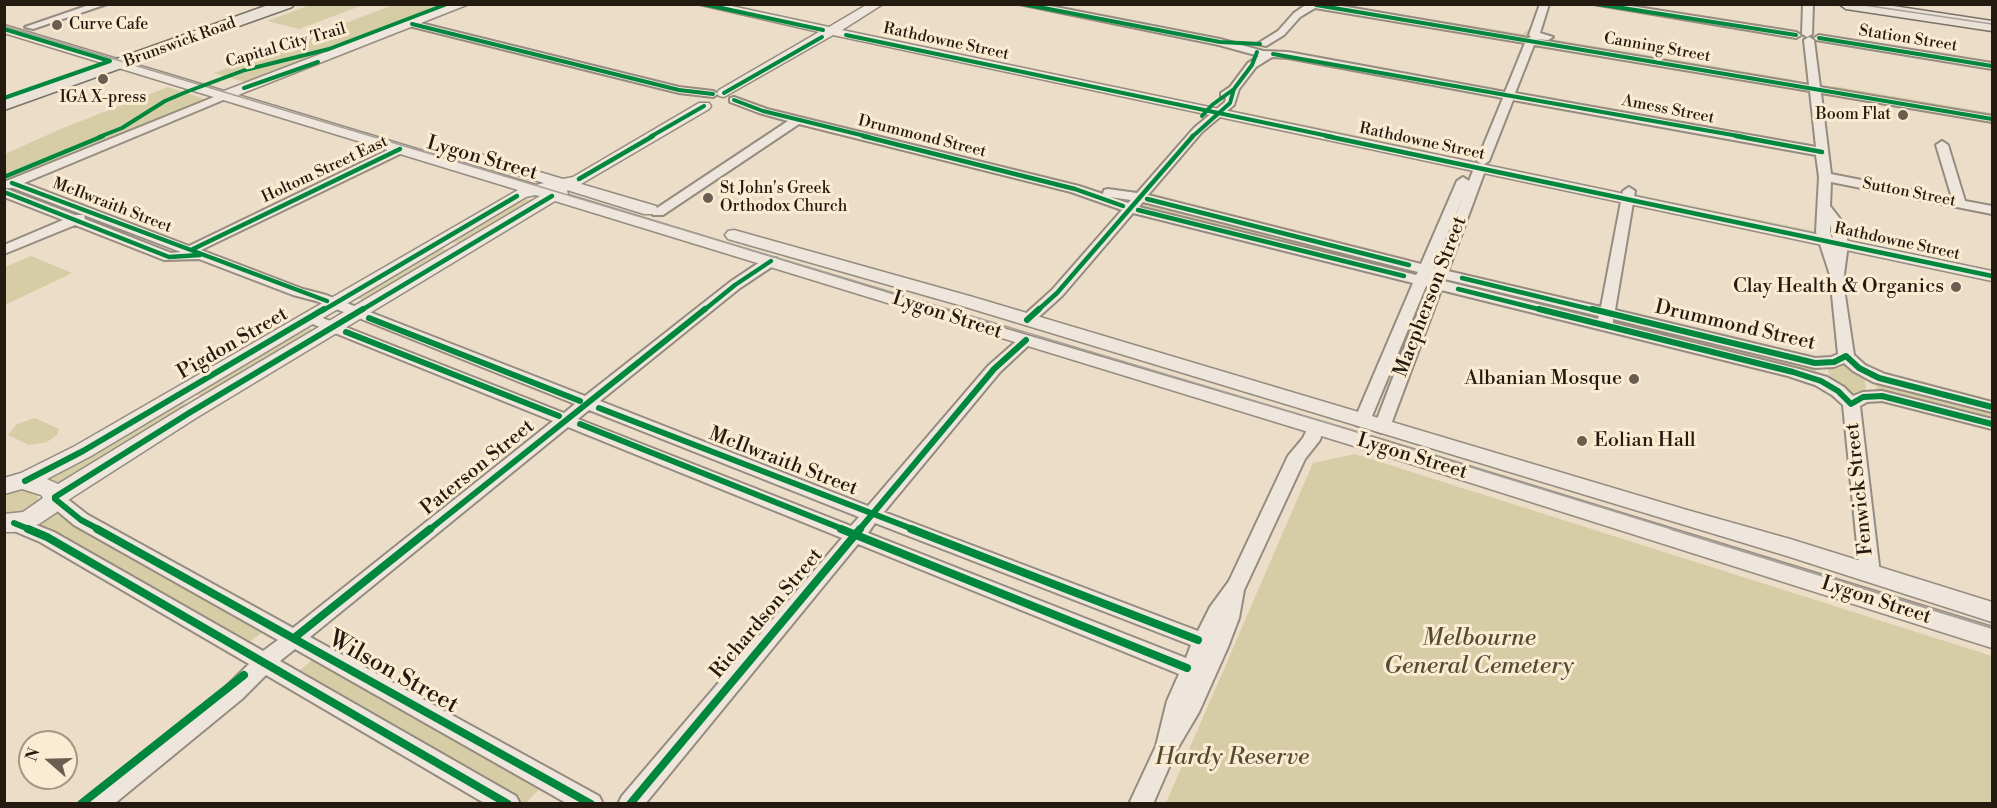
<!DOCTYPE html>
<style>
body{margin:0}
#map{position:relative;width:1997px;height:808px;overflow:hidden;background:#ebddc8;font-family:"Libre Bodoni",serif}
canvas{display:block}
.frame{position:absolute;inset:0;border:6px solid #231a10;pointer-events:none}
.north{position:absolute;left:18px;top:730px;width:60px;height:60px;box-sizing:border-box;background:#fbebd2;border:2px solid #a59784;border-radius:50%;rotate:290deg;font-size:16px;font-weight:700;line-height:24px;text-align:center;color:#231a10}
.north::after{content:'';display:block;margin:auto;width:21px;height:27px;background:#695e50;clip-path:polygon(50% 0,100% 100%,50% 72%,0 100%)}
</style>
<div id="map">
<canvas width="1997" height="808"></canvas>
<div class="frame"></div>
<div class="north">N</div>
</div>
<script>
const ctx = document.querySelector('canvas').getContext('2d');
ctx.lineJoin = 'round';
function fillPath(path, color) {
  ctx.fillStyle = color;
  ctx.fill(path, 'evenodd');
}
function toPath(rows) {
  const path = new Path2D();
  for (const r of rows) {
    path.moveTo(r[0], r[1]);
    for (let i = 2; i < r.length; i += 2) path.lineTo(r[i], r[i + 1]);
  }
  return path;
}
function trace(path, color, width, dash) {
  ctx.strokeStyle = color;
  ctx.lineWidth = width;
  ctx.lineCap = dash ? 'butt' : 'round';
  ctx.setLineDash(dash || []);
  ctx.stroke(path);
}
function drawText(font, color, halo, rows, align = 'center') {
  ctx.font = font + ' "Libre Bodoni",serif';
  ctx.lineWidth = 6;
  ctx.setLineDash([]);
  ctx.textBaseline = 'middle';
  ctx.strokeStyle = halo;
  ctx.fillStyle = color;
  for (const [text, x, y, turn = 0] of rows) {
    ctx.save();
    ctx.translate(x, y);
    ctx.rotate((+turn || 0) * Math.PI / 180);
    ctx.textAlign = isNaN(turn) ? turn : align;
    if (halo) ctx.strokeText(text, 0, 0);
    ctx.fillText(text, 0, 0);
    ctx.restore();
  }
}
fillPath(toPath([
 [313,4,363,4,363,5,299,29,267,21],
 [393,5,451,5,251,84,214,73],
 [1329,5,1344,5,1523,34,1528,30,1532,30,1533,36,1796,80,1797,84],
 [1833,86,1992,113,1992,117,1834,90],
 [168,87,208,100,5,181,5,154,63,128],
 [1228,109,1428,150,1425,155,1225,113],
 [1634,194,1819,232,1819,237,1634,199],
 [523,198,535,202,461,245,450,241],
 [1145,202,1272,233,1267,240,1140,208],
 [1284,236,1411,267,1407,275,1280,242],
 [440,248,451,252,369,303,352,296],
 [31,256,72,273,5,305,5,267],
 [1455,278,1596,313,1595,321,1453,285],
 [1617,318,1815,366,1816,376,1615,326],
 [304,326,318,332,206,398,192,393],
 [1842,360,1864,377,1866,389,1855,394,1854,399,1830,380,1828,369,1838,368,1842,365],
 [1875,381,1992,410,1992,420,1877,390],
 [180,401,189,405,60,490,39,478],
 [35,418,59,429,57,435,47,442,29,445,8,435,17,424],
 [1355,454,1992,656,1992,803,1166,803,1313,463],
 [16,489,30,491,36,494,41,503,31,512,5,513,5,493],
 [58,512,266,629,246,645,38,525],
 [321,653,548,780,526,803,521,803,295,674]
]), '#d6cda6');
const minor = toPath([
 [92,4,107,4,33,29,25,27,92,4],
 [1019,4,1040,4,1220,39,1263,51,1288,52,1505,92,1525,43,1315,8,1300,17,1284,35,1266,46,1257,44,1278,31,1294,13,1307,4,1330,4,1528,38,1531,37,1529,35,1540,4,1549,4,1540,33,1553,37,1548,40,1535,39,1809,85,1804,40,1809,37,1814,40,1820,87,1992,116,1992,122,1821,93,1831,174,1952,198,1936,145,1942,141,1948,145,1965,201,1992,206,1992,214,1831,182,1830,206,1844,224,1848,244,1843,282,1854,355,1865,365,1885,374,1992,402,1992,412,1873,382,1853,371,1844,363,1834,367,1815,368,1613,319,1613,323,1799,369,1827,377,1844,387,1853,396,1863,392,1882,391,1992,419,1992,429,1882,401,1867,402,1860,406,1880,574,1877,579,1870,581,1863,579,1860,574,1843,405,1832,395,1815,385,1788,376,1441,290,1390,427,1388,431,1382,433,1376,431,1374,427,1428,286,1426,286,1370,421,1368,425,1362,427,1356,425,1354,421,1413,283,1133,213,1062,296,1032,323,1022,323,1020,320,1022,317,1052,290,1122,210,1071,192,799,124,663,215,653,215,651,212,788,121,759,113,730,102,730,98,734,97,767,109,1079,186,1103,194,1104,190,1108,189,1137,193,1194,128,1225,102,1226,98,1221,97,1221,93,1230,87,1248,63,1259,56,1219,45,1019,4],
 [1534,45,1810,91,1816,147,1515,93,1534,45],
 [1272,57,1288,58,1503,98,1477,161,1483,165,1489,161,1513,100,1816,155,1819,177,1816,232,1830,275,1838,354,1831,357,1815,358,1615,310,1635,191,1629,187,1623,191,1601,307,1448,271,1486,168,1480,164,1474,168,1469,181,1463,177,1457,181,1421,264,1148,195,1202,132,1234,105,1239,89,1256,67,1272,57],
 [1110,197,1131,200,1128,203,1110,197],
 [1463,197,1435,268,1434,267,1463,197],
 [1143,202,1418,272,1416,275,1139,207,1143,202],
 [1830,224,1834,244,1834,245,1830,232,1830,224],
 [1445,279,1599,316,1598,319,1444,281,1445,279],
 [1593,4,1618,4,1796,32,1801,35,1796,38,1593,4],
 [1803,4,1813,4,1812,34,1807,37,1802,34,1803,4],
 [412,21,679,87,713,91,718,94,713,97,679,93,409,26,407,24,412,21],
 [1819,35,1992,63,1992,69,1816,40,1814,38,1819,35],
 [224,93,228,94,228,98,24,183,189,246,396,146,404,146,404,152,201,250,303,289,326,295,585,396,730,282,766,258,776,258,778,261,776,264,740,288,600,401,868,506,988,366,1021,337,1031,337,1034,340,1031,343,1000,372,884,512,1198,631,1210,607,1229,581,1288,456,1303,438,1310,423,1322,423,1324,427,1320,440,1305,459,1244,590,1239,618,1228,647,1199,712,1176,751,1153,804,1129,804,1156,746,1167,701,1179,674,858,544,645,804,618,804,622,796,842,538,568,427,310,637,599,796,603,804,568,804,295,649,280,661,516,796,520,804,486,804,266,675,242,699,114,804,84,804,88,796,226,687,249,664,40,542,7,528,5,523,7,518,14,516,54,532,263,651,278,640,74,525,49,504,46,499,49,494,55,493,61,494,88,515,293,628,553,421,305,321,303,318,305,315,315,315,564,413,575,404,316,301,293,295,199,259,164,260,75,225,4,254,4,245,63,220,4,197,4,188,75,215,84,215,85,219,171,253,181,252,13,188,4,188,4,182,224,93],
 [589,410,859,517,851,526,578,419,589,410],
 [875,523,1191,645,1186,658,868,533,875,523]
]);
const tertiary = toPath([
 [451,4,469,4,238,95,536,185,544,183,468,160,465,157,473,152,563,179,573,177,699,103,709,103,711,106,709,109,581,184,656,206,658,210,656,214,644,214,567,190,568,195,1003,328,1383,440,1992,627,1992,648,1367,450,555,201,196,418,65,502,57,512,39,524,14,532,4,532,4,514,23,512,43,498,41,495,22,489,4,494,4,478,21,473,75,446,518,190,4,33,4,25,224,91,451,4],
 [535,195,540,196,182,408,58,484,47,479,91,456,526,197,535,195],
 [697,4,722,4,829,27,868,4,883,4,842,30,1992,271,1992,281,833,35,724,97,719,96,717,93,719,90,819,32,697,4],
 [734,230,973,297,1687,510,1790,539,1992,602,1992,622,1787,556,959,305,728,239,725,235,728,231,734,230]
]);
const primary = toPath([
 [271,4,294,4,292,7,4,110,4,99,271,4],
 [1839,4,1880,4,1992,21,1992,31,1846,9,1839,4]
]);
trace(minor, '#958c7f', 4);
trace(tertiary, '#958c7f', 3);
trace(primary, '#7a7266', 3);
fillPath(minor, '#eee6dc');
fillPath(tertiary, '#eee6dc');
fillPath(primary, '#eae2d6');
trace(toPath([
 [1857,4,1992,24],
 [4,26,1305,416,1675,530]
]), '#a6a098', 1.5);
trace(toPath([
 [1671,529,1992,628]
]), '#a6a098', 2);
trace(toPath([
 [703,4,823,30],
 [1023,4,1220,42,1260,44],
 [1597,4,1796,35],
 [1316,5,1992,119],
 [412,24,679,90,713,94],
 [4,29,110,61],
 [846,35,1333,137],
 [1819,38,1992,66],
 [1273,54,1744,137],
 [244,88,318,62],
 [724,93,822,37],
 [4,98,110,61],
 [734,100,763,111,869,137],
 [1202,116,1212,105,1234,89,1252,65,1257,52],
 [99,137,122,128,165,101,186,92,245,70,329,49,447,4],
 [650,137,704,106],
 [1192,137,1230,103,1234,89]
]), '#00873e', 4);
trace(toPath([
 [863,136,1075,189,1123,206],
 [1326,136,1992,276],
 [1736,136,1822,152],
 [4,177,103,136],
 [579,179,653,136],
 [12,183,327,301],
 [4,192,169,257,200,255],
 [1147,199,1409,265],
 [1138,210,1404,276],
 [191,250,400,149],
 [1462,278,1598,311],
 [1458,289,1546,311],
 [322,311,517,196],
 [360,311,552,196],
 [703,311,735,285,771,261],
 [1037,311,1057,293,1193,136]
]), '#00873e', 4.5);
trace(toPath([
 [1539,309,1793,372,1821,381,1838,391,1851,404,1863,397,1882,396,1992,424],
 [1592,309,1815,363,1834,362,1846,356,1859,368,1879,378,1992,407],
 [369,318,580,401],
 [1027,320,1039,309],
 [346,332,559,416],
 [599,408,915,530],
 [580,424,845,530],
 [25,481,83,451,324,309],
 [55,497,189,413,363,309],
 [55,499,81,520,100,530],
 [14,523,31,530],
 [429,530,705,309],
 [859,530,994,369,1026,340]
]), '#00873e', 6);
trace(toPath([
 [28,529,47,537,508,804],
 [97,529,591,804],
 [841,529,1187,668],
 [911,529,1198,640],
 [294,638,430,529],
 [81,804,244,675],
 [630,804,860,529]
]), '#00873e', 8);
for (const [x, y, r, color] of [
 [57,25,6,"#695e50"],
 [103,79,6,"#695e50"],
 [1903,115,6,"#695e50"],
 [708,198,6,"#695e50"],
 [1956,287,6,"#695e50"],
 [1634,379,6,"#695e50"],
 [1582,441,6,"#695e50"]
]) {
  const dot = new Path2D();
  dot.arc(x, y, r, 0, 2 * Math.PI);
  ctx.fillStyle = color;
  ctx.fill(dot);
  trace(dot, '#fbebd2', 2);
}
drawText('16px', '#231a10', '#fbebd2', [
 ["Curve Cafe",69,25],
 ["IGA X-press",103,98,"center"],
 ["Boom Flat",1891,115,"right"],
 ["St John's Greek",720,189],
 ["Orthodox Church",720,207]
], 'left');
drawText('16px', '#231a10', '#fbebd2', [
 ["Station Street",1908,39,9],
 ["Rathdowne Street",946,42,12],
 ["Brunswick Road",180,43,-20],
 ["Capital City Trail",286,46,-16],
 ["Canning Street",1657,48,10],
 ["Amess Street",1668,110,11],
 ["Drummond Street",922,137,14],
 ["Rathdowne Street",1422,142,12],
 ["Holtom Street East",325,170,-25],
 ["Sutton Street",1909,193,11],
 ["McIlwraith Street",112,206,21],
 ["Rathdowne Street",1897,242,12]
]);
drawText('20px', '#231a10', '#fbebd2', [
 ["Lygon Street",482,159,16],
 ["Macpherson Street",1431,297,-69],
 ["Lygon Street",947,316,18],
 ["Drummond Street",1735,326,13],
 ["Pigdon Street",233,344,-30],
 ["Lygon Street",1412,457,17],
 ["McIlwraith Street",783,462,21],
 ["Paterson Street",478,468,-39],
 ["Fenwick Street",1860,489,-96],
 ["Lygon Street",1876,601,18],
 ["Richardson Street",767,614,-50]
]);
drawText('20px', '#231a10', '#fbebd2', [
 ["Clay Health & Organics",1944,287],
 ["Albanian Mosque",1622,379],
 ["Eolian Hall",1594,441,"left"]
], 'right');
drawText('italic 24px', '#534c35', '#fbebd2', [
 ["Melbourne",1479,639],
 ["General Cemetery",1479,667],
 ["Hardy Reserve",1232,758]
]);
drawText('24px', '#231a10', '#fbebd2', [
 ["Wilson Street",393,673,29]
]);
</script>
